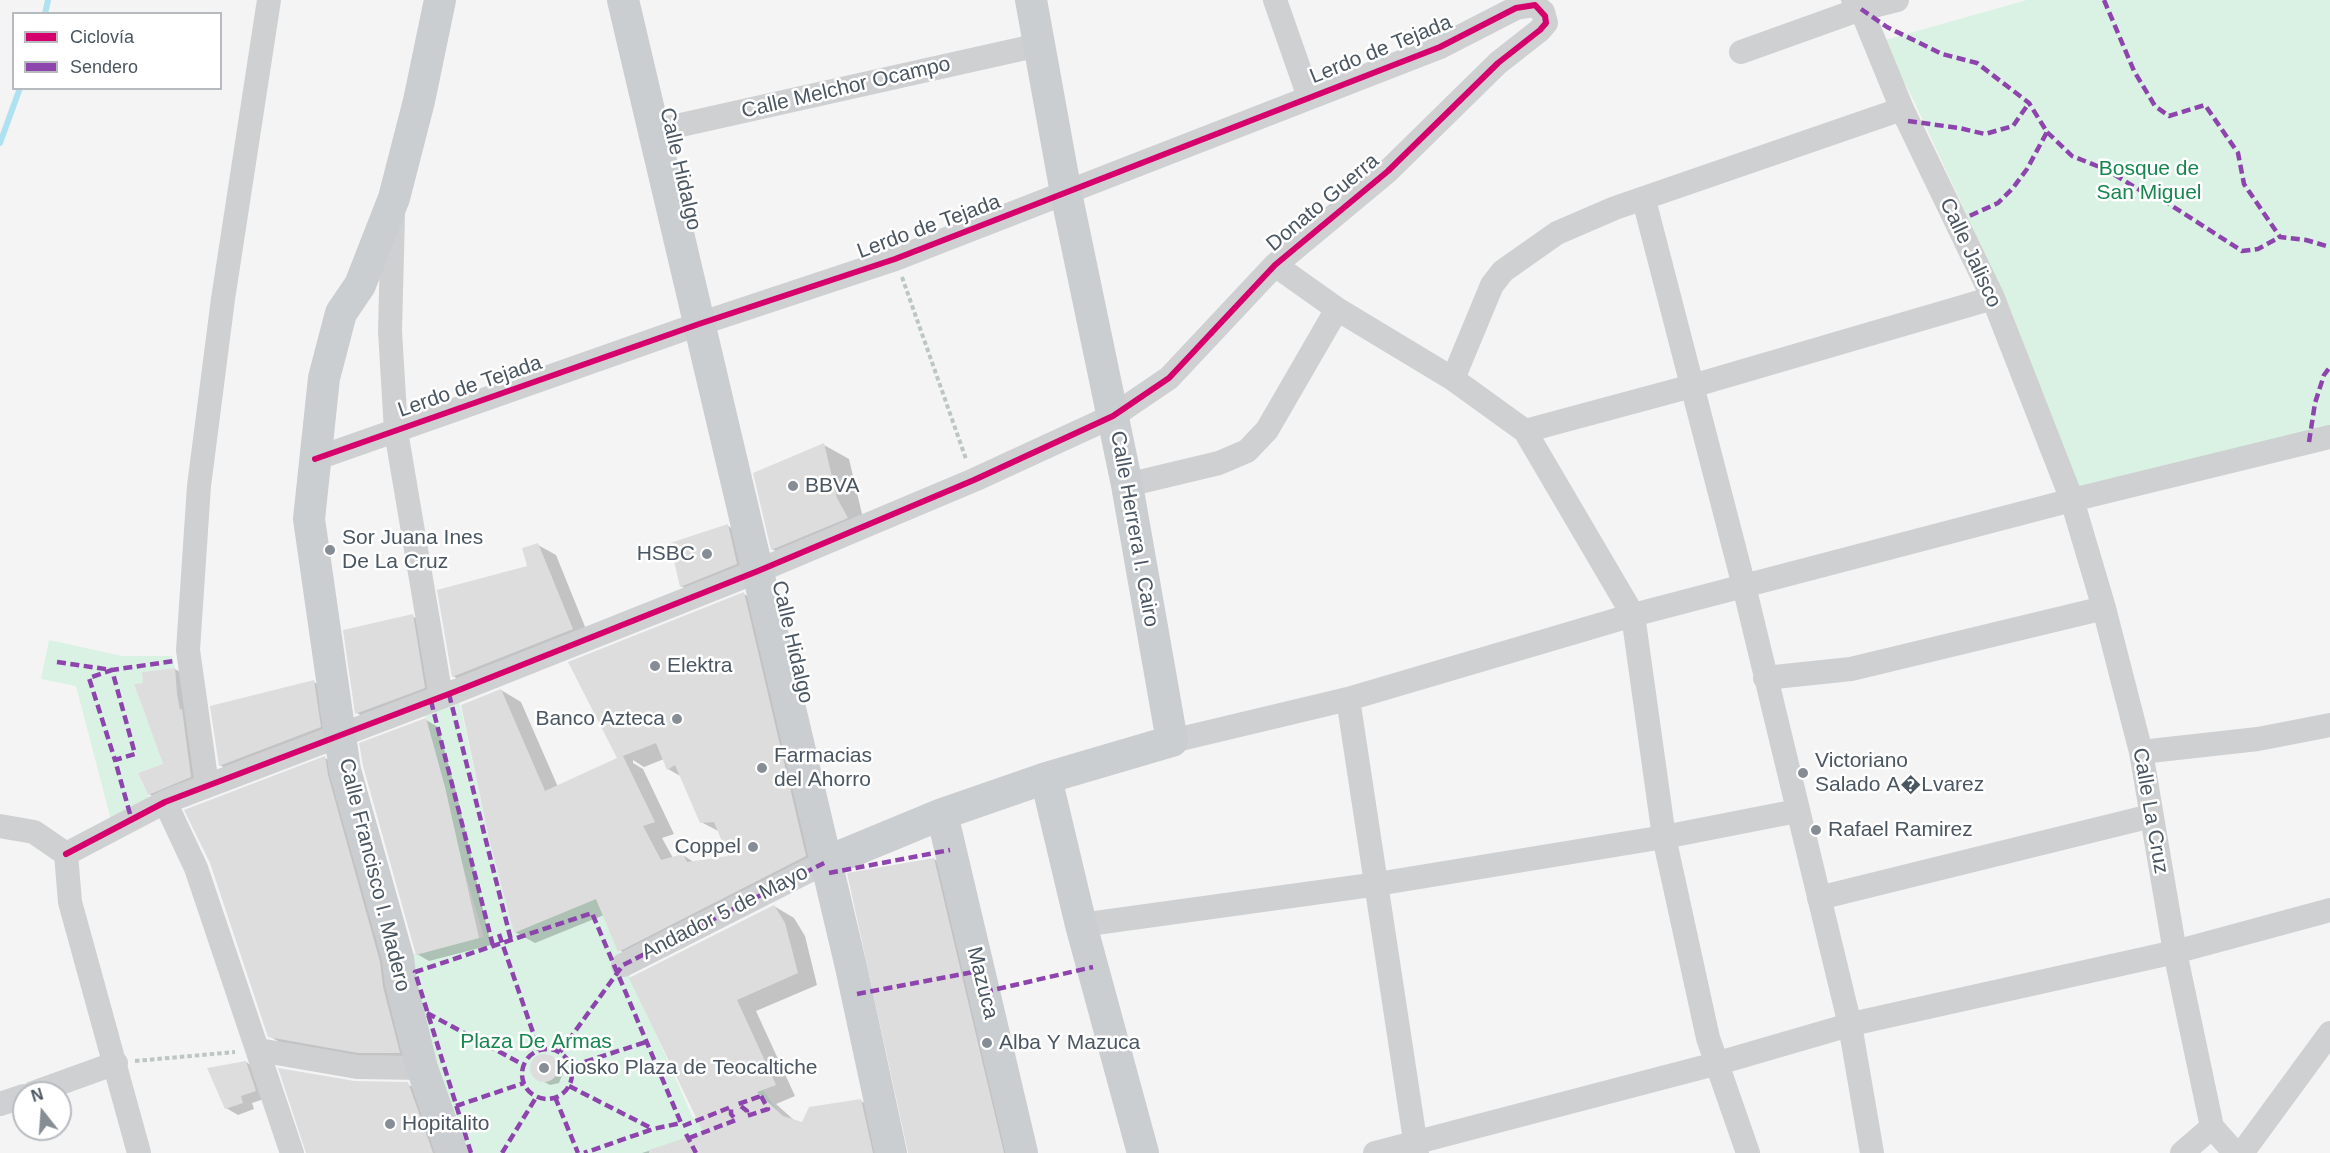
<!DOCTYPE html>
<meta charset="utf-8">
<style>
body{margin:0}
#map{position:relative;width:2330px;height:1153px;overflow:hidden;background:#f4f4f4;font-family:Arial,sans-serif}
canvas{display:block}
.legend{position:absolute;left:12px;top:12px;width:210px;height:78px;box-sizing:border-box;background:#fff;border:2px solid #b7bbc0;margin:0;padding:8px 10px;list-style:none;font-size:18px;color:#4a5661}
.legend li{display:flex;align-items:center;gap:12px;height:30px}
.legend b{width:30px;border:2px solid #b7bbc0}
.north{position:absolute;left:12px;top:1081px;width:60px;height:60px;box-sizing:border-box;background:#fff;border:2px solid #b7bbc0;border-radius:50%;rotate:343deg;font-size:16px;font-weight:700;line-height:24px;text-align:center;color:#4a5661}
.north::after{content:'';display:block;margin:auto;width:21px;height:27px;background:#868d94;clip-path:polygon(50% 0,100% 100%,50% 72%,0 100%)}
</style>
<div id="map">
<canvas width="2330" height="1153"></canvas>
<ul class="legend">
<li><b style="height:8px;background:#d6006c"></b>Ciclovía</li>
<li><b style="height:8px;background:#8e44ad"></b>Sendero</li>
</ul>
<div class="north">N</div>
</div>
<script>
const ctx = document.querySelector('canvas').getContext('2d');
ctx.lineJoin = 'round';
function fillPath(path, color) {
  ctx.fillStyle = color;
  ctx.fill(path, 'evenodd');
}
function toPath(rows) {
  const path = new Path2D();
  for (const r of rows) {
    if (r.length === 3) {
      path.moveTo(r[0] + r[2], r[1]);
      path.arc(r[0], r[1], r[2], 0, 2 * Math.PI);
      continue;
    }
    path.moveTo(r[0], r[1]);
    for (let i = 2; i < r.length; i += 2) path.lineTo(r[i], r[i + 1]);
  }
  return path;
}
function trace(path, color, width, dash) {
  ctx.strokeStyle = color;
  ctx.lineWidth = width;
  ctx.lineCap = dash ? 'butt' : 'round';
  ctx.setLineDash(dash || []);
  ctx.stroke(path);
}
function drawText(font, color, halo, rows, align = 'center') {
  ctx.font = font + ' Arial,sans-serif';
  ctx.lineWidth = 5;
  ctx.setLineDash([]);
  ctx.textBaseline = 'middle';
  ctx.strokeStyle = halo;
  ctx.fillStyle = color;
  for (const [text, x, y, turn = 0] of rows) {
    ctx.save();
    ctx.translate(x, y);
    ctx.rotate((+turn || 0) * Math.PI / 180);
    ctx.textAlign = isNaN(turn) ? turn : align;
    if (halo) ctx.strokeText(text, 0, 0);
    ctx.fillText(text, 0, 0);
    ctx.restore();
  }
}
fillPath(toPath([
 [2027,0,2330,0,2330,426,2077,490,2012,313,1913,99,1882,41],
 [49,640,122,656,172,656,175,668,142,672,143,683,134,684,163,764,138,773,151,803,112,824,76,686,41,679],
 [457,691,489,839,514,932,596,899,693,1118,763,1090,778,1112,701,1136,710,1153,452,1153,398,958,484,937,462,863,425,714]
]), '#d9f2e3');
fillPath(toPath([
 [824,445,849,459,862,514,872,532,797,563,772,549],
 [728,526,747,537,755,574,699,597,681,586],
 [538,545,556,555,590,639,471,687,453,676,439,591,529,567],
 [744,594,764,605,826,868,640,962,619,950,604,915,535,943,515,932,501,690,521,702,558,787,620,758],
 [664,759,668,769,682,777,701,822,720,832,730,858,695,863,683,855,673,858,662,838,674,834,643,769,633,763,633,760,644,767],
 [412,616,437,630,449,702,381,728,357,713,345,631],
 [175,669,187,676,203,783,161,801,149,794,165,765,143,674],
 [314,682,330,691,336,736,236,775,220,765],
 [426,720,438,727,457,795,491,945,429,961,417,954],
 [325,758,344,769,419,1064,290,1048,269,1036],
 [934,859,957,873,1025,1153,910,1153],
 [774,906,794,918,805,936,817,985,756,1011,795,1096,776,1104,795,1121,803,1124,861,1101,881,1113,890,1153,642,1153,705,1133,631,979],
 [549,1056,561,1064,563,1073,559,1083,550,1085,533,1076,531,1068,536,1059],
 [246,1062,258,1070,267,1098,252,1103,254,1109,238,1115,226,1108],
 [355,1083,407,1084,430,1096,450,1153,306,1153]
]), '#0003');
trace(toPath([
 [45,14,48,0],
 [0,143,20,88]
]), '#aee2f0', 6);
fillPath(toPath([
 [824,443,837,498,848,518,771,550,753,473],
 [728,524,737,564,680,587,670,543],
 [538,543,573,629,452,677,437,590,527,566,522,548],
 [744,592,806,856,618,952,596,899,514,933,489,839,461,705,501,689,545,791,619,757,617,758,568,662],
 [656,743,667,770,675,765,700,823,714,822,728,856,687,862,683,854,661,860,643,826,655,822,623,756],
 [413,614,425,688,355,714,343,630],
 [175,668,177,694,180,710,182,709,191,777,148,795,138,773,163,764,134,684,143,683,142,672],
 [314,680,321,727,219,766,210,706],
 [426,718,445,787,479,938,416,955,363,766,359,743],
 [325,756,328,775,380,962,383,987,400,1053,358,1053,268,1037,210,863,184,810],
 [934,858,1004,1153,908,1153,847,873],
 [774,905,785,923,798,973,737,1000,776,1085,757,1092,783,1116,802,1122,809,1107,861,1099,873,1153,649,1153,649,1150,703,1132,629,978],
 [544,1068,14],
 [246,1061,256,1091,241,1096,243,1103,225,1109,207,1068],
 [278,1068,355,1081,408,1082,433,1153,306,1153]
]), '#ddddde');
trace(toPath([
 [902,277,966,459],
 [135,1061,235,1052]
]), '#bcc7c4', 4, [4.5, 3]);
trace(toPath([
 [1275,0,1309,97],
 [1853,0,1861,9,1902,109,1993,298,2072,500,2104,608,2141,752,2175,952,2212,1127,2235,1153],
 [1741,52,1861,9,1897,0],
 [654,131,1039,45],
 [1644,200,1744,586,1850,1025,1872,1153],
 [393,215,390,331,396,431,441,697],
 [1275,265,1337,309,1453,379,1525,431,1633,615,1664,837,1708,1038,1748,1153],
 [1453,379,1492,285,1503,271,1557,233,1615,208,1902,109],
 [1525,431,1692,386,1993,298],
 [315,459,699,324,895,259,1440,47,1516,8,1535,5,1543,12],
 [1127,485,1219,463,1247,451,1267,430,1337,309],
 [1765,678,1851,669,2104,608],
 [1348,699,1417,1153],
 [1172,741,1348,699,1633,615,2072,500,2330,437],
 [2141,752,2258,739,2330,725],
 [207,785,188,650,199,486,223,299,269,0],
 [165,802,196,868,292,1153],
 [0,826,34,832,66,854],
 [66,854,165,802,454,692,758,571,974,480,1113,416,1169,378,1275,265,1388,171,1498,63,1540,30,1546,23,1543,12],
 [66,854,70,902,139,1153],
 [1819,898,2151,816],
 [1081,925,1371,885,1664,837,1797,811],
 [623,965,826,862],
 [259,1050,357,1067,422,1068],
 [33,1093,116,1063],
 [0,1104,24,1096],
 [1375,1153,1715,1064,1856,1023,2175,952,2330,910],
 [2182,1153,2212,1127],
 [2242,1153,2330,1033]
]), '#ced0d2', 24);
trace(toPath([
 [440,0,419,101,394,198,360,285,341,313,324,378,309,519,345,770,398,958,401,983,422,1068,452,1153],
 [623,0,851,967,891,1153],
 [1046,778,1081,925,1143,1153],
 [942,814,1022,1153],
 [826,862,942,814,1046,778,1172,741,1127,485,1066,193,1031,0]
]), '#caced1', 32);
trace(toPath([
 [2104,0,2134,71,2155,106,2169,116,2205,105,2238,153,2244,184,2280,237,2306,240,2330,247],
 [1861,9,1887,27,1942,54,1977,63,2029,103,2047,132,2027,169,2013,188,1998,203,1967,217],
 [1908,121,1959,128,1985,134,2013,126,2029,103],
 [2047,132,2072,156,2107,170,2146,194,2166,202,2242,251,2258,249,2280,237],
 [2309,442,2315,403,2324,375,2330,367],
 [57,662,112,670,89,678,115,760],
 [449,694,511,940],
 [431,701,493,946],
 [130,814,115,760,135,754,112,670,174,661],
 [829,873,950,850],
 [499,934,539,1050],
 [984,992,1093,967],
 [857,994,979,971],
 [427,1013,524,1065],
 [547,1074,25],
 [560,1052,623,965,826,862],
 [572,1066,646,1042],
 [569,1086,653,1129],
 [761,1096,768,1109,747,1116,747,1111,738,1104,761,1096],
 [555,1097,578,1153],
 [456,1106,524,1083],
 [683,1126,731,1107,731,1114,736,1120,689,1138],
 [686,1134,696,1153],
 [471,1153,415,972,592,913,681,1123,653,1129,584,1153],
 [502,1153,537,1096]
]), '#8e44ad', 4.5, [9, 4.5]);
trace(toPath([
 [66,854,165,802,454,692,758,571,974,480,1113,416,1169,378,1275,265,1388,171,1498,63,1540,30,1546,23,1545,16,1535,5,1516,8,1440,47,895,259,699,324,315,459]
]), '#d6006c', 6);
for (const [x, y, r, color] of [
 [793,486,6,"#868d94"],
 [330,550,6,"#868d94"],
 [707,554,6,"#868d94"],
 [655,666,6,"#868d94"],
 [677,719,6,"#868d94"],
 [762,768,6,"#868d94"],
 [1803,773,6,"#868d94"],
 [1816,830,6,"#868d94"],
 [753,847,6,"#868d94"],
 [987,1043,6,"#868d94"],
 [544,1068,6,"#868d94"],
 [390,1124,6,"#868d94"]
]) {
  const dot = new Path2D();
  dot.arc(x, y, r, 0, 2 * Math.PI);
  ctx.fillStyle = color;
  ctx.fill(dot);
  trace(dot, '#fff', 2);
}
drawText('21px', '#4a5661', '#fff', [
 ["Lerdo de Tejada",1381,50,-22],
 ["Calle Melchor Ocampo",846,88,-13],
 ["Calle Hidalgo",680,169,77],
 ["Donato Guerra",1323,203,-40],
 ["Lerdo de Tejada",929,227,-20],
 ["Calle Jalisco",1970,253,65],
 ["Lerdo de Tejada",470,387,-19],
 ["Calle Herrera I. Cairo",1134,529,80],
 ["Calle Hidalgo",792,642,77],
 ["Calle La Cruz",2150,811,80],
 ["Calle Francisco I. Madero",374,875,76],
 ["Andador 5 de Mayo",725,913,-27],
 ["Mazuca",982,983,76]
]);
drawText('21px', '#17864f', '#fff', [
 ["Bosque de",2149,169],
 ["San Miguel",2149,193],
 ["Plaza De Armas",536,1042]
]);
drawText('21px', '#4a5661', '#fff', [
 ["BBVA",805,486],
 ["Sor Juana Ines",342,538],
 ["De La Cruz",342,562],
 ["HSBC",695,554,"right"],
 ["Elektra",667,666],
 ["Banco Azteca",665,719,"right"],
 ["Farmacias",774,756],
 ["del Ahorro",774,780],
 ["Victoriano",1815,761],
 ["Salado A�Lvarez",1815,785],
 ["Rafael Ramirez",1828,830],
 ["Coppel",741,847,"right"],
 ["Alba Y Mazuca",999,1043],
 ["Kiosko Plaza de Teocaltiche",556,1068],
 ["Hopitalito",402,1124]
], 'left');
</script>
